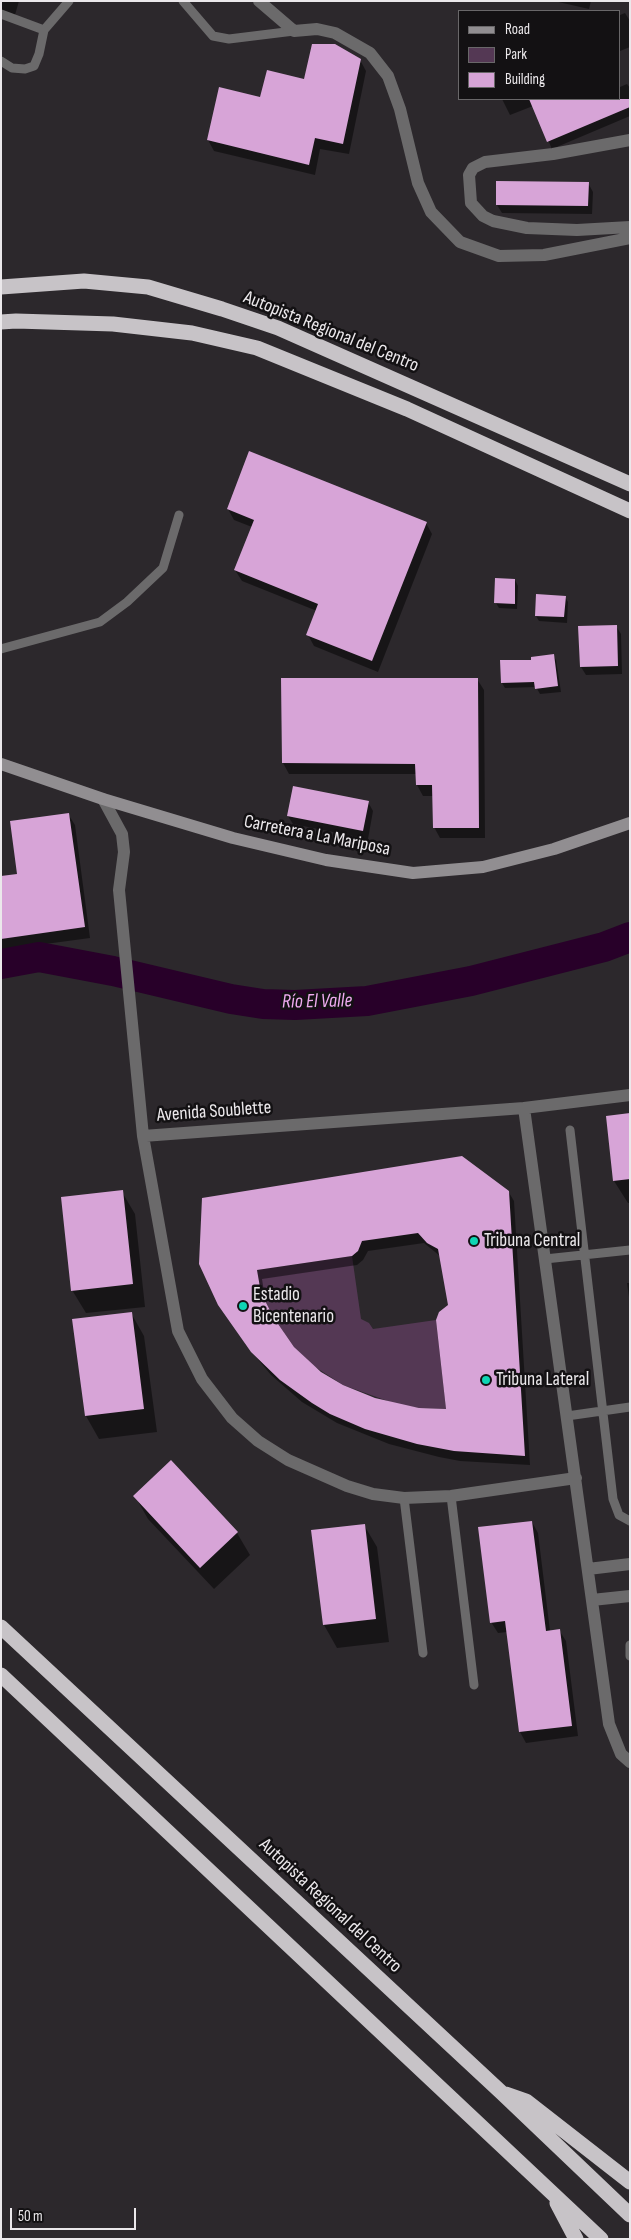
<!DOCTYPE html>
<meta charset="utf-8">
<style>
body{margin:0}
#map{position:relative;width:631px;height:2240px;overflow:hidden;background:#2c282c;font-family:"Sofia Sans Condensed",sans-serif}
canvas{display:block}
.frame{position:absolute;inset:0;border:2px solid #ebe8eb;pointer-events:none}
.legend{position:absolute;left:458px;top:10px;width:162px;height:90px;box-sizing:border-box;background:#131113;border:1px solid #696769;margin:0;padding:6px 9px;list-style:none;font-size:15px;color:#ebe8eb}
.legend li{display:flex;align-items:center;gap:10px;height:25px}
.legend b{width:25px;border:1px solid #696769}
.scale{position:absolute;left:10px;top:2208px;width:126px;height:22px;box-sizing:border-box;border:2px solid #ebe8eb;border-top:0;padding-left:6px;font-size:15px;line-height:18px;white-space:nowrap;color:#ebe8eb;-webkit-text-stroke:4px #131113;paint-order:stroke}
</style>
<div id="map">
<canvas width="631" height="2240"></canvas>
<div class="frame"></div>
<ul class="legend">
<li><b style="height:6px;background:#918e91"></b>Road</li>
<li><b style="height:14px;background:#543854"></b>Park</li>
<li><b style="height:14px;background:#d7a4d7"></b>Building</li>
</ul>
<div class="scale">50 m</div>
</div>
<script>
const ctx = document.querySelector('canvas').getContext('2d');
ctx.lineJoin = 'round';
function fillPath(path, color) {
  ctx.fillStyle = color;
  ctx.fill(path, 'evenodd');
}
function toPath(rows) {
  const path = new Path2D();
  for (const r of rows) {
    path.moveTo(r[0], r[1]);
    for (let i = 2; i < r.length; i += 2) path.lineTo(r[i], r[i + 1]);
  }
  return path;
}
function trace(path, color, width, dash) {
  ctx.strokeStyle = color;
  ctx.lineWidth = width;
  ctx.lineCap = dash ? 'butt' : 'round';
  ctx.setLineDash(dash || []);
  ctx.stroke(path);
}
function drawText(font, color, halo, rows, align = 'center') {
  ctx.font = font + ' "Sofia Sans Condensed",sans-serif';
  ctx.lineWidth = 5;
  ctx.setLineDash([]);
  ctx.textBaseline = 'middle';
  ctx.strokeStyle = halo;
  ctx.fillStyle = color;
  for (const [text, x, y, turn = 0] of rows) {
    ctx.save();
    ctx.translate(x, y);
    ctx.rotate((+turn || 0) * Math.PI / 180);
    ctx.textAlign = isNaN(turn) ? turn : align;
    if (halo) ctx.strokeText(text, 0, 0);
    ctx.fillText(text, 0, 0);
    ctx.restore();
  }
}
fillPath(toPath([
 [352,1256,361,1319,369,1323,373,1329,436,1320,446,1409,419,1408,396,1404,343,1385,312,1365,294,1347,274,1318,261,1293,257,1270]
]), '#543854');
fillPath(toPath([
 [1,1,19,1,15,15,1,10],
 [554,1,591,1,589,9],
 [625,13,630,21,630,47,620,51,620,15],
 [360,60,366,71,349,154,320,149,315,175,214,151,208,140,261,98],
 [627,84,630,88,630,116,552,149,533,106,510,115,502,99,553,99,559,113,592,99,620,99,620,87],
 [588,183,593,192,592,214,502,213,497,205],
 [228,509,426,523,432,534,378,672,314,646,308,635,317,611,242,581,235,570,252,527,234,520],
 [515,580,518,586,517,609,499,608,496,603],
 [565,597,568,602,567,623,539,621,536,616],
 [616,626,621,634,622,674,586,675,581,667,580,627],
 [553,655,556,660,561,692,540,694,536,687,505,688,502,683,532,661],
 [283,679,477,679,484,690,485,838,440,838,434,827,434,796,423,796,417,785,417,774,289,774,283,763],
 [368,802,373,811,368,839,293,824,288,816],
 [68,814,75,825,90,938,1,950,1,877,18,875],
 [630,1115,630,1203,628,1203,614,1181],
 [508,1191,514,1201,530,1465,460,1461,439,1457,389,1444,337,1423,302,1402,271,1375,246,1345,226,1314,200,1263],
 [424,1243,440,1256,449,1306,448,1410,419,1409,375,1399,331,1380,311,1366,293,1348,266,1304,262,1279,357,1265,363,1260,368,1251],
 [122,1192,135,1214,145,1307,86,1313,72,1290],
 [627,1283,630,1283,630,1304],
 [131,1313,144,1336,157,1432,99,1439,86,1416,74,1321],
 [135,1496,237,1533,250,1555,214,1589,148,1519],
 [532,1522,538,1533,550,1631,559,1630,566,1641,578,1736,526,1743,520,1732,507,1632,498,1633,491,1622],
 [364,1525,377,1547,389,1642,337,1648,324,1625,312,1531]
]), '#0007');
trace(toPath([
 [1,964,39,957,113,971,231,999,263,1004,295,1005,367,1001,471,981,604,947,630,937]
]), '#280029', 30);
fillPath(toPath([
 [312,44,335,44,361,59,343,144,315,138,309,165,207,140,219,87,260,97,267,70,304,79],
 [529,99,630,99,630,107,547,142],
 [496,181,589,182,588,206,496,205],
 [249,451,427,522,372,661,306,635,318,604,234,570,254,520,227,509],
 [495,578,515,579,515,604,494,603],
 [536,594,566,596,564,617,535,616],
 [617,625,618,666,580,667,578,626],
 [554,654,558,686,535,689,534,682,501,683,500,660,531,660,531,657],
 [281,678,478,678,479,828,433,828,432,785,416,785,415,764,282,763],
 [293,786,369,801,363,831,287,816],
 [69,813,85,927,1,939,1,876,17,874,10,821],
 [630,1113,630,1179,613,1181,606,1116],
 [462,1156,509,1191,525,1456,454,1451,417,1444,365,1429,330,1414,312,1403,280,1380,251,1352,218,1305,199,1264,202,1198],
 [418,1233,427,1243,438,1249,448,1305,439,1312,436,1320,446,1409,419,1408,375,1398,343,1385,321,1372,294,1347,274,1318,261,1293,257,1270,352,1256,358,1251,362,1241],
 [123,1190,133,1284,71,1291,61,1197],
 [132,1312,144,1409,85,1416,72,1319],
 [171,1460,238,1532,200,1568,133,1496],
 [532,1521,546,1631,560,1629,572,1726,519,1732,505,1621,490,1623,478,1527],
 [365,1524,376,1619,323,1625,311,1530]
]), '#d7a4d7');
trace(toPath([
 [183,1,213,36,229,39,294,31],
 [1,14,44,30],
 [1,61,12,68,25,69,34,66,39,54,44,30,69,1],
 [1,649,100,622,127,602,163,568,179,515],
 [570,1130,613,1499,619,1515,630,1521],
 [545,1259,630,1250],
 [567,1416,630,1407],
 [451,1496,474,1685],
 [404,1498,423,1653],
 [630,1645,630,1656]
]), '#6b6a6b', 9);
trace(toPath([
 [259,1,294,31,317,29,335,33,370,53,388,76,400,109,418,183,431,212,460,242,499,256,544,255,630,238],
 [630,140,553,154,485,162,473,168,469,175,471,203,483,216,493,221,527,228,577,230,630,227],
 [103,799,122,834,124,852,119,890,143,1136,178,1331,202,1379,232,1418,258,1441,288,1460,347,1486,373,1494,404,1498,451,1496,576,1478],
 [524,1108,609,1724,621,1754,630,1762],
 [143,1136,524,1108,630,1095],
 [588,1569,630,1564],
 [592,1600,630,1596]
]), '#6b6a6b', 12);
trace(toPath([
 [1,764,103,799,233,838,326,860,413,873,483,867,554,849,630,823]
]), '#918e91', 12);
trace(toPath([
 [1,287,84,281,148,287,222,309,278,328,630,484],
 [1,322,16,321,113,324,192,333,257,348,407,409,630,511],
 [1,1627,502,2093,630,2215],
 [1,1675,601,2239],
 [506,2094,526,2101,630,2182],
 [557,2203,576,2239]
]), '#c7c3c7', 15);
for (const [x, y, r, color] of [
 [474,1241,5,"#0ed5b4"],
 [243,1306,5,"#0ed5b4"],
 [486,1380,5,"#0ed5b4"]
]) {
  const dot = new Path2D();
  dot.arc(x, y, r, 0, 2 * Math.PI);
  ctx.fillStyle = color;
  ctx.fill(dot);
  trace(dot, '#131113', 2);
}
drawText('19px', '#ebe8eb', '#131113', [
 ["Autopista Regional del Centro",331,332,22],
 ["Carretera a La Mariposa",317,836,11],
 ["Avenida Soublette",214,1112,-4],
 ["Autopista Regional del Centro",330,1906,43]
]);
drawText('19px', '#ebe8eb', '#131113', [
 ["Tribuna Central",484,1241],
 ["Estadio",253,1295],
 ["Bicentenario",253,1317],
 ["Tribuna Lateral",496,1380]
], 'left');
drawText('italic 20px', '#efabf0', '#131113', [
 ["Río El Valle",317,1002,-1]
]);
</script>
